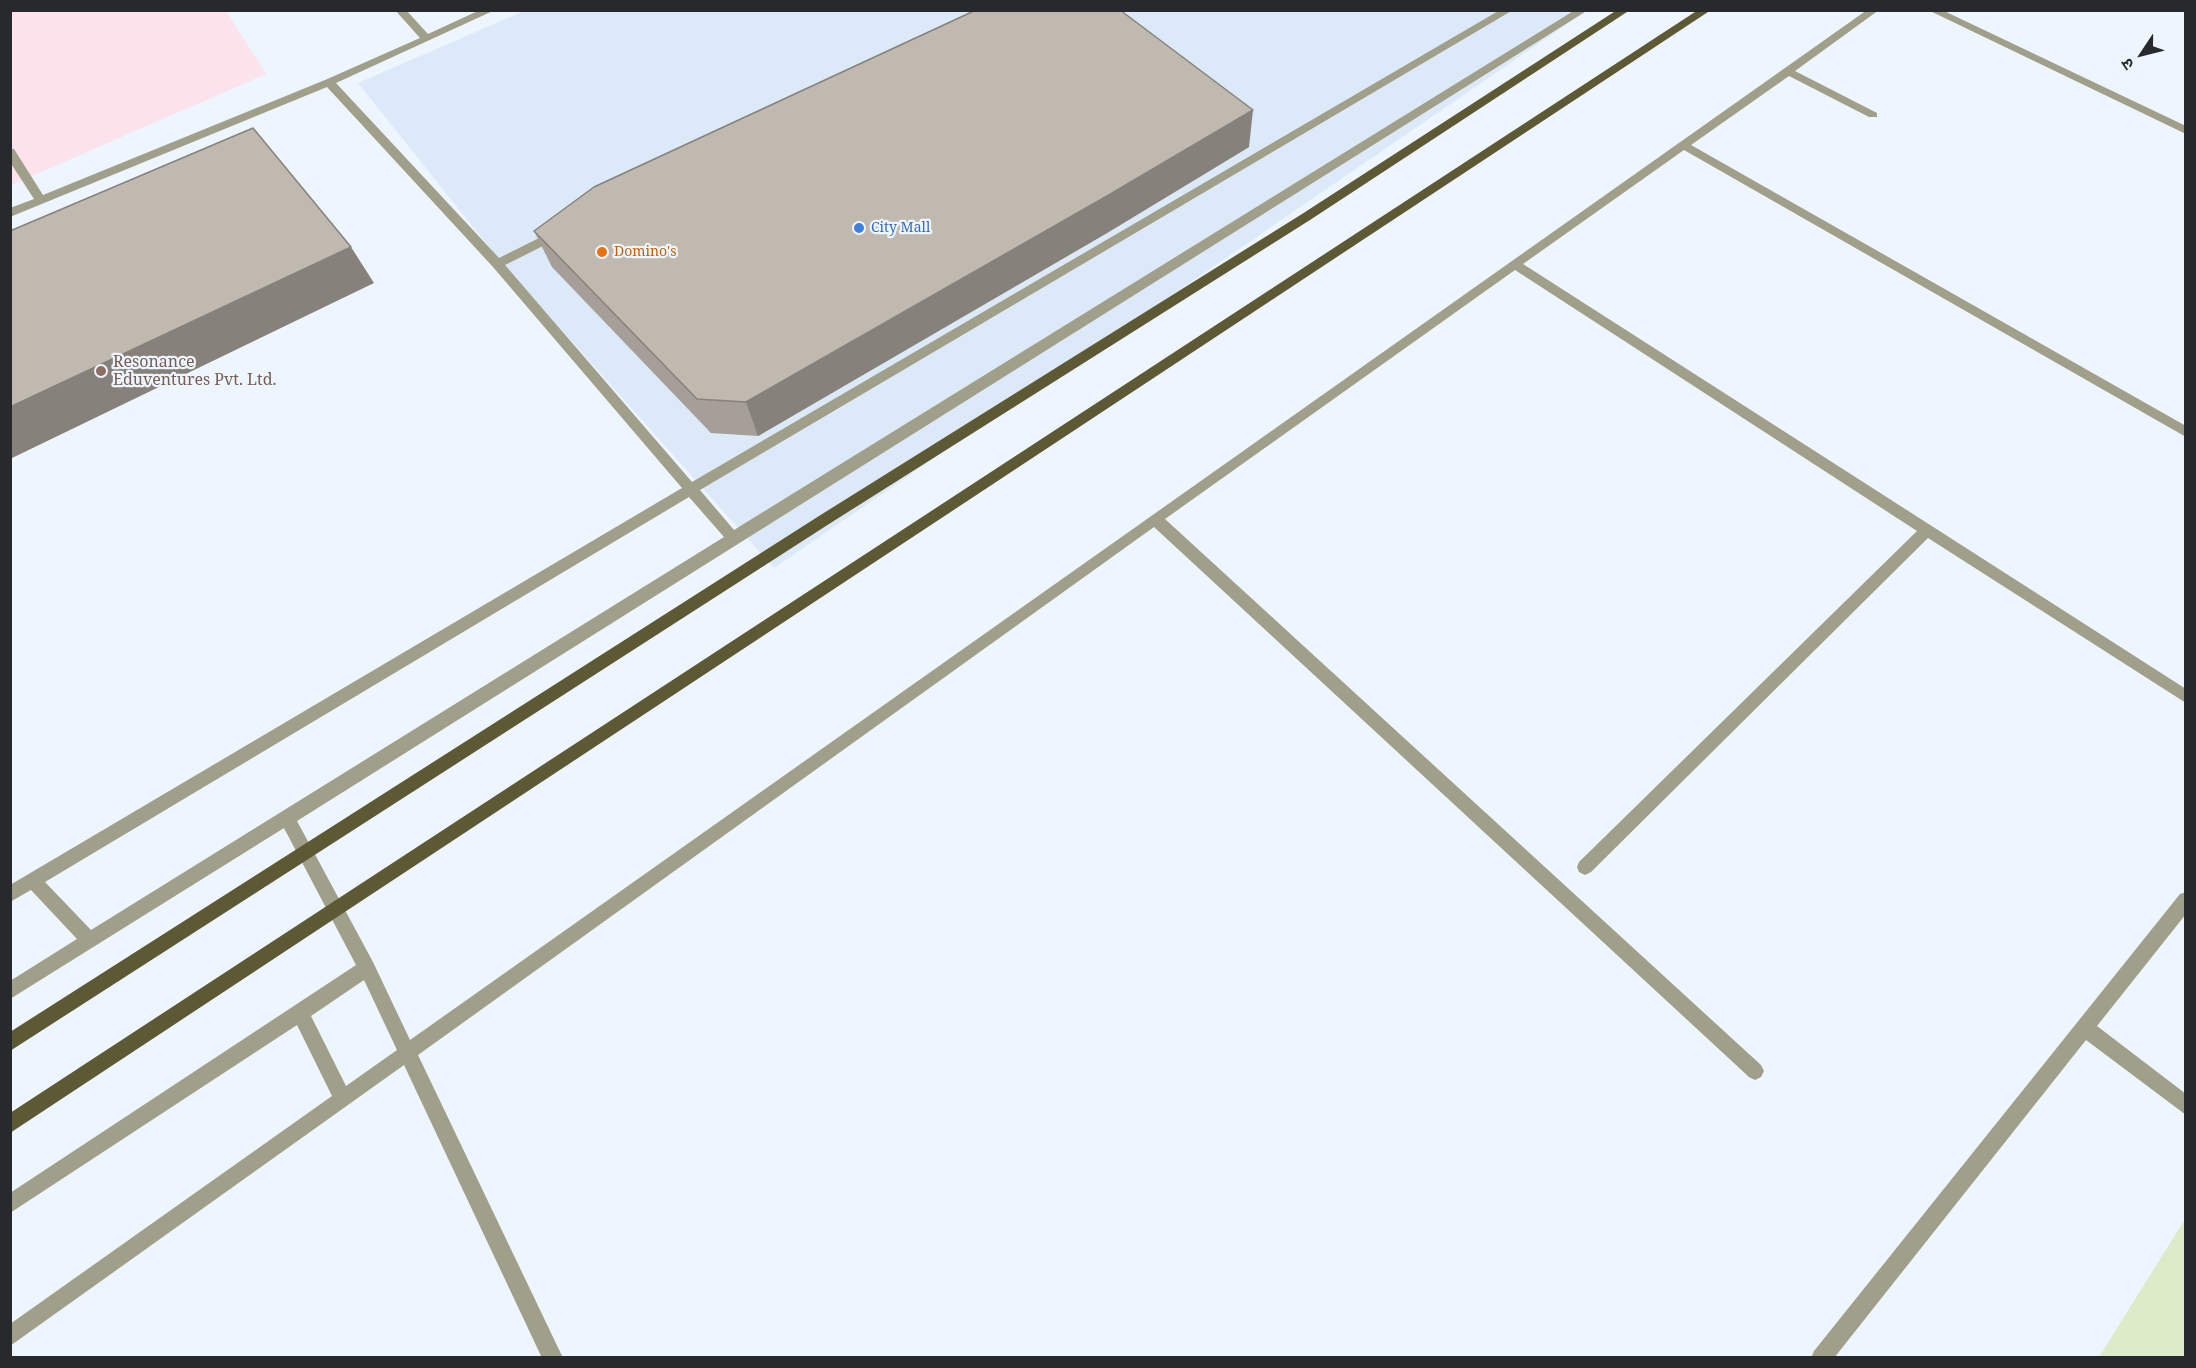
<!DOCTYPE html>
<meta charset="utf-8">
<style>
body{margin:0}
#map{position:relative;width:2196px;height:1368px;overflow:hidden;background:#edf5fe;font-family:"Noto Serif","Noto Sans Devanagari",serif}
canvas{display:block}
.frame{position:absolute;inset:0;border:12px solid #27292d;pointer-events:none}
.north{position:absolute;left:2112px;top:24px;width:60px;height:60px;-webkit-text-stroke:4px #edf5fe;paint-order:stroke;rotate:235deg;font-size:16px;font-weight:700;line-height:24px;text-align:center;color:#27292d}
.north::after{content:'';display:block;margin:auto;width:21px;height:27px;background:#27292d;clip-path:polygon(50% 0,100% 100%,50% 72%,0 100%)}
</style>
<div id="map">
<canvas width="2196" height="1368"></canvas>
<div class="frame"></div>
<div class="north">उ</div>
</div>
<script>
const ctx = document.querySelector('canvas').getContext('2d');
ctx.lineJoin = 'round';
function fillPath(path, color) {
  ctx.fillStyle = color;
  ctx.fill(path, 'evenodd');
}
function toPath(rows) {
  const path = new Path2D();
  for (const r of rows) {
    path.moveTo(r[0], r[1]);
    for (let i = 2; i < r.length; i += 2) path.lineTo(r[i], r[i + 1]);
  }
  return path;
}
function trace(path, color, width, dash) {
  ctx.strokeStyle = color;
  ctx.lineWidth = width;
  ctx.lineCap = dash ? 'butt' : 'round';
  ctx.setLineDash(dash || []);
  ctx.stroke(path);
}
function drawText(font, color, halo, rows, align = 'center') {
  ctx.font = font + ' "Noto Serif",serif';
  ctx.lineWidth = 4.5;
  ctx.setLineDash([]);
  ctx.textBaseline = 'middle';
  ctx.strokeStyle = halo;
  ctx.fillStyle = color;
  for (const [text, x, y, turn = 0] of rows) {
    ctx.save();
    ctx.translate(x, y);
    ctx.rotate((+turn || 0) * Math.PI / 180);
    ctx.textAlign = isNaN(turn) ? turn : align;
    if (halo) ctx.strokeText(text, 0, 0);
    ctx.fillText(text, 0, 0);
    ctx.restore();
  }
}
fillPath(toPath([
 [524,11,1586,11,774,568,501,262,358,83]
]), '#dce9f8');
fillPath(toPath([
 [11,11,226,11,266,74,11,185]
]), '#fce2ea');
fillPath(toPath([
 [2185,1219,2185,1357,2099,1357]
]), '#deebc8');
fillPath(toPath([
 [395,10,406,10,428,34,480,10,495,10,336,83,499,258,553,231,561,231,561,237,505,265,692,482,1500,10,1513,10,700,490,734,530,1575,10,1588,10,297,821,373,962,410,1040,1867,10,1879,10,1795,71,1877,113,1877,117,1869,117,1789,76,1691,145,2186,426,2186,437,1684,150,1523,264,2186,689,2186,703,1928,538,1591,872,1585,875,1579,872,1577,867,1579,862,1917,531,1515,270,1165,519,1761,1065,1764,1071,1761,1077,1755,1080,1749,1077,1154,527,418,1055,563,1358,542,1358,404,1065,10,1346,10,1324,332,1096,297,1025,10,1213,10,1193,356,965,284,828,10,999,10,981,77,939,31,890,10,902,10,885,682,488,493,267,327,87,10,217,10,208,34,199,10,162,10,149,14,149,43,195,325,80,420,38,395,10],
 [689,497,724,537,91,930,45,882,689,497],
 [364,980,397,1050,346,1086,311,1016,364,980],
 [1928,10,1942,10,2186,126,2186,134,1928,10],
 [2186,892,2186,914,2097,1026,2186,1094,2186,1115,2086,1040,1834,1358,1811,1358,1814,1351,2180,894,2186,892]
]), '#a09f8a');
fillPath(toPath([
 [1617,10,1630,10,1310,220,829,524,10,1051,10,1032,819,516,1302,214,1617,10],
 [1698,10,1711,10,10,1133,10,1113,1698,10]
]), '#5c5934');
fillPath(toPath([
 [1249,147,1107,233,758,436,711,433,552,267,534,231]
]), '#a59f97');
fillPath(toPath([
 [1253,110,1249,147,1107,233,758,436,746,402],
 [351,247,374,283,10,459,10,407]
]), '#86827b');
const building = toPath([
 [976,10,1120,10,1253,110,1107,196,746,402,697,399,534,231,594,187,976,10],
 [253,128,351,247,10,407,10,231,253,128]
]);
fillPath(building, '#c0b9b0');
trace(building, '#86827b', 1.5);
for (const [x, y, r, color] of [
 [859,228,6,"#3f7fe0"],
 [602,252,6,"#e8710a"],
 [101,371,6,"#8d6e63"]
]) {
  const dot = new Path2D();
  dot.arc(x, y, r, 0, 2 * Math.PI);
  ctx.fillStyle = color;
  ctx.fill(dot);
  trace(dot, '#edf5fe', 2);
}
drawText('14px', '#366cbe', '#edf5fe', [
 ["City Mall",871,228]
], 'left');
drawText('14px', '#c56008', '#edf5fe', [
 ["Domino's",614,252]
], 'left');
drawText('16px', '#785e54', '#edf5fe', [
 ["Resonance",113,362],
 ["Eduventures Pvt. Ltd.",113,380]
], 'left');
</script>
